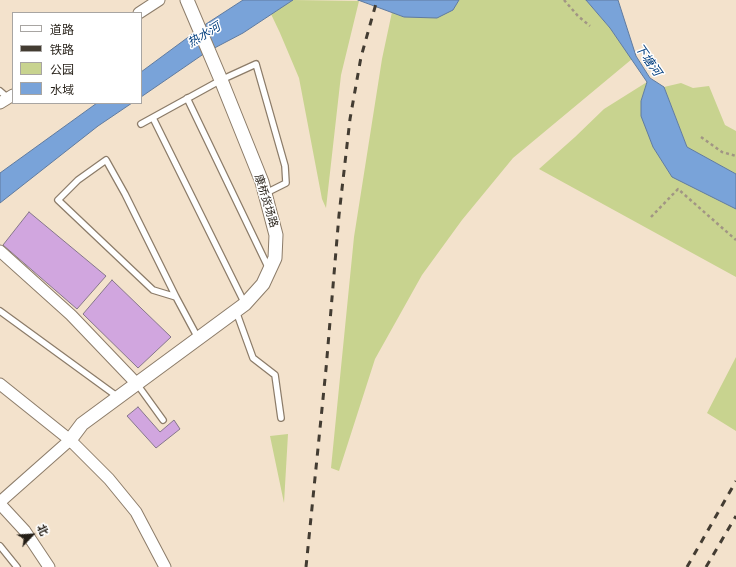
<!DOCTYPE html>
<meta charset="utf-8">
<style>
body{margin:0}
#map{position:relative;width:736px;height:567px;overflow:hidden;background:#f3e2cc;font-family:Inter,"Noto Sans SC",sans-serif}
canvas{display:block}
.legend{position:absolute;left:12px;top:12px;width:130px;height:92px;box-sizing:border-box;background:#fff;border:1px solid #a8a5a2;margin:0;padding:5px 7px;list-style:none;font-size:12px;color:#251f17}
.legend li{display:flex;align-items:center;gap:8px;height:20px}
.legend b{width:20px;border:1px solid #a8a5a2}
.north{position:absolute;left:12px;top:515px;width:40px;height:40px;-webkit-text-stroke:3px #fff;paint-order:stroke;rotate:65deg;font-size:11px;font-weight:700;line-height:16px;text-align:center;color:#251f17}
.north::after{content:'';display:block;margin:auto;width:14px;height:18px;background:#251f17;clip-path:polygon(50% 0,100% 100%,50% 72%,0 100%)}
</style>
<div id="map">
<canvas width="736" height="567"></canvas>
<ul class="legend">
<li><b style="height:5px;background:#fff"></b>道路</li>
<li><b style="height:5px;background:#433c32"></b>铁路</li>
<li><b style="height:11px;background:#c8d38f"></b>公园</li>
<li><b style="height:11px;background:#79a3d9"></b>水域</li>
</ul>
<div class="north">北</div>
</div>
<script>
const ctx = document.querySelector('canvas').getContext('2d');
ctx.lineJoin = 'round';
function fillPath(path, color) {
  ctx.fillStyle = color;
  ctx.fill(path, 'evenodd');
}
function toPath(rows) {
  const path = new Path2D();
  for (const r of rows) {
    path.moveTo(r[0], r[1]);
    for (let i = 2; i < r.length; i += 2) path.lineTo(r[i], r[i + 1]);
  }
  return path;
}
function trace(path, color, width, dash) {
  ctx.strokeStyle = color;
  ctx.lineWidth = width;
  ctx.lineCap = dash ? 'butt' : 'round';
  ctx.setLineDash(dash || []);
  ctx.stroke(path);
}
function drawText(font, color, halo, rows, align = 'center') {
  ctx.font = font + ' Inter,"Noto Sans SC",sans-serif';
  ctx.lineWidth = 3;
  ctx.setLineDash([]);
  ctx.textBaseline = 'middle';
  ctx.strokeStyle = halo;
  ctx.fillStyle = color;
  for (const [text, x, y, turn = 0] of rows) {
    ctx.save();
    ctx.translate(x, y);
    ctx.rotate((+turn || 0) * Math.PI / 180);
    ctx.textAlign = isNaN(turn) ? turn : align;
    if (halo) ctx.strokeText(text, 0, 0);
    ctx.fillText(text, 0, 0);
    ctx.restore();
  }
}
fillPath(toPath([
 [293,0,359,1,341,75,326,208,322,199,299,78,280,33,271,14],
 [459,0,586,0,610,28,632,59,513,158,462,220,422,275,375,359,339,471,331,468,354,237,382,59,392,12,404,17,453,10],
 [647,82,641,101,653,147,672,176,736,209,736,277,539,169,575,137,604,109],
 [681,83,693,88,709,86,725,125,736,131,736,174,687,147,664,87],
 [736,357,736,431,707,413],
 [288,434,284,503,270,436]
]), '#c8d38f');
const water = toPath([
 [243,0,293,0,243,33,205,53,141,97,141,72,206,24,243,0],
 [358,0,459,0,453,10,437,18,404,17,358,0],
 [586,0,618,0,636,56,650,78,664,87,687,147,736,174,736,209,672,177,653,147,641,116,641,101,647,82,610,28,586,0],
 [97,103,132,103,98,126,0,203,0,173,97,103]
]);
fillPath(water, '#79a3d9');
trace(water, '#607b9f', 1);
const building = toPath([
 [29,212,106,276,77,309,3,245,29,212],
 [112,280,171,337,138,368,83,314,112,280],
 [138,407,160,432,174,420,180,429,156,448,127,416,138,407]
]);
fillPath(building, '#d1a6df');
trace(building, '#85768a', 1);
const service = toPath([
 [0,91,8,98],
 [187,98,269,269],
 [153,118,245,304],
 [141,124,221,80,256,64,285,166,286,183,266,193],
 [176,297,153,290,58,200,78,180,106,160,125,194,176,297,198,338],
 [0,311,118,397],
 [236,311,253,358,275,375,281,418],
 [137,384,163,420],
 [0,546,17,567]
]);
const minor = toPath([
 [139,13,159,0],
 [0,103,13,95],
 [0,251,71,315,137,384],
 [0,384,70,440,109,479,136,512,165,567],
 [0,502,70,440],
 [0,504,25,531,49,567]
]);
const tertiary = toPath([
 [70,440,82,424,245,304,263,284,275,258,276,235,262,182,221,80,187,0]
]);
trace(service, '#8c7c69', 8);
trace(minor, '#8c7c69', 13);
trace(tertiary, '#8c7c69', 15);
trace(toPath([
 [564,0,578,16,590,26],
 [701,137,722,152,736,156],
 [651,217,678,189,736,240]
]), '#a19584', 2.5, [3, 3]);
trace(service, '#fff', 5.5);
trace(minor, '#fff', 11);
trace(tertiary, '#fff', 13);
trace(toPath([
 [306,567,326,369,339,215,350,119,361,57,377,0],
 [687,567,736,481],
 [706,567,736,516]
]), '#433c32', 3, [7, 7]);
drawText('11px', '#251f17', '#fff', [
 ["康桥货场路",266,201,73]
]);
drawText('italic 12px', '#023e7e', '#fff', [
 ["热水河",204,35,-32],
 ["下塘河",648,60,55]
]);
</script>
